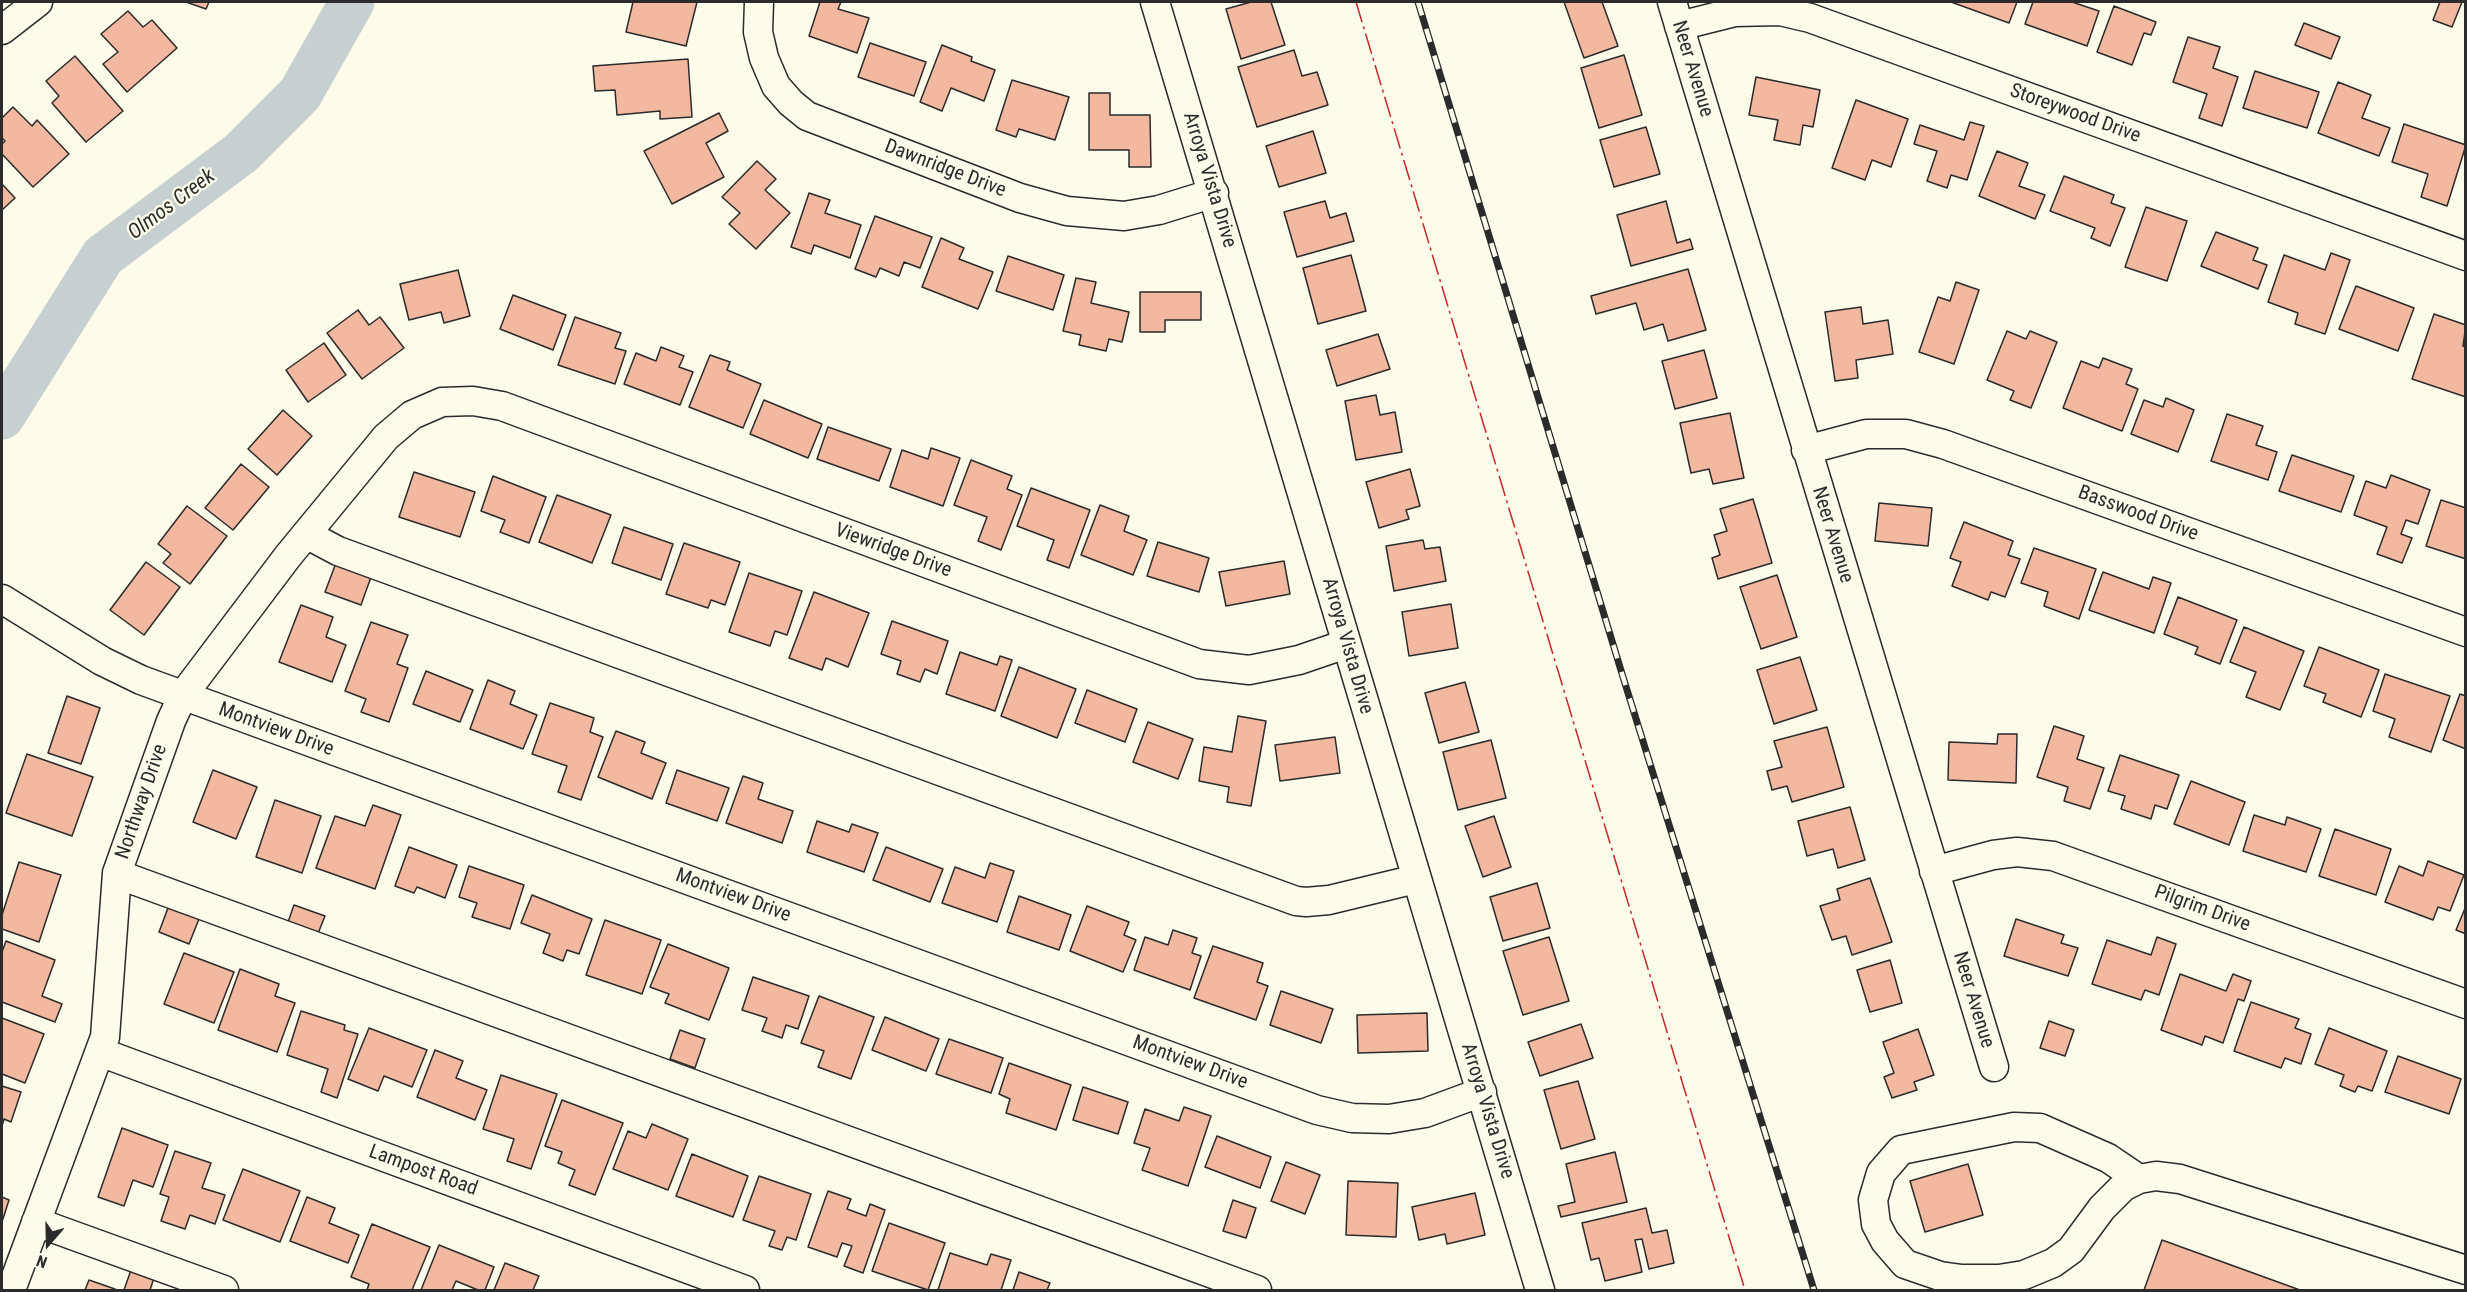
<!DOCTYPE html>
<style>
body{margin:0}
#map{position:relative;width:2467px;height:1292px;overflow:hidden;background:#fdfbea;font-family:"Roboto Condensed",sans-serif}
canvas{display:block}
.frame{position:absolute;inset:0;border:3px solid #2b2b2b;pointer-events:none}
.north{position:absolute;left:18px;top:1214px;width:60px;height:60px;-webkit-text-stroke:4px #fdfbea;paint-order:stroke;rotate:200deg;font-size:16px;font-weight:700;line-height:24px;text-align:center;color:#2b2b2b}
.north::after{content:'';display:block;margin:auto;width:21px;height:27px;background:#2b2b2b;clip-path:polygon(50% 0,100% 100%,50% 72%,0 100%)}
</style>
<div id="map">
<canvas width="2467" height="1292"></canvas>
<div class="frame"></div>
<div class="north">N</div>
</div>
<script>
const ctx = document.querySelector('canvas').getContext('2d');
ctx.lineJoin = 'round';
function toPath(rows) {
  const path = new Path2D();
  for (const r of rows) {
    path.moveTo(r[0], r[1]);
    for (let i = 2; i < r.length; i += 2) path.lineTo(r[i], r[i + 1]);
  }
  return path;
}
function trace(path, color, width, dash) {
  ctx.strokeStyle = color;
  ctx.lineWidth = width;
  ctx.lineCap = dash ? 'butt' : 'round';
  ctx.setLineDash(dash || []);
  ctx.stroke(path);
}
function fillPath(path, color) {
  ctx.fillStyle = color;
  ctx.fill(path, 'evenodd');
}
function drawText(font, color, halo, rows, align = 'center') {
  ctx.font = font + ' "Roboto Condensed",sans-serif';
  ctx.lineWidth = 4.5;
  ctx.setLineDash([]);
  ctx.textBaseline = 'middle';
  ctx.strokeStyle = halo;
  ctx.fillStyle = color;
  for (const [text, x, y, turn = 0] of rows) {
    ctx.save();
    ctx.translate(x, y);
    ctx.rotate((+turn || 0) * Math.PI / 180);
    ctx.textAlign = isNaN(turn) ? turn : align;
    if (halo) ctx.strokeText(text, 0, 0);
    ctx.fillText(text, 0, 0);
    ctx.restore();
  }
}
trace(toPath([
 [2,417,103,256,241,153,300,94,352,2]
]), '#c7d0d0', 45);
const building = toPath([
 [186,2,209,2,206,9,186,2],
 [633,2,697,2,686,46,626,32,633,2],
 [820,2,841,2,838,9,869,18,857,53,809,36,820,2],
 [1251,2,1271,2,1285,45,1241,59,1226,9,1251,2],
 [1564,2,1602,2,1618,46,1584,58,1564,2],
 [1951,2,2017,2,2009,23,1951,2],
 [2033,2,2072,2,2099,11,2087,46,2025,24,2033,2],
 [2440,2,2462,2,2452,27,2433,20,2440,2],
 [2114,6,2156,22,2151,35,2144,33,2132,65,2097,52,2114,6],
 [128,11,143,27,152,20,177,48,127,92,103,64,118,52,101,34,128,11],
 [2304,23,2340,37,2331,59,2295,45,2304,23],
 [2188,37,2220,47,2213,68,2238,77,2222,126,2199,118,2207,94,2173,82,2188,37],
 [870,43,926,62,914,96,858,77,870,43],
 [942,45,972,57,971,61,995,70,984,101,951,88,942,111,920,102,942,45],
 [1294,50,1302,76,1317,72,1328,105,1257,127,1238,67,1294,50],
 [1624,55,1642,115,1599,128,1581,68,1624,55],
 [75,56,123,111,86,142,52,103,59,96,46,81,75,56],
 [688,59,692,117,660,119,660,111,617,115,615,90,595,91,593,66,688,59],
 [2255,71,2319,92,2307,128,2243,108,2255,71],
 [1756,77,1820,90,1813,127,1803,125,1800,145,1774,140,1778,120,1749,115,1756,77],
 [1012,80,1069,97,1055,140,1019,129,1016,137,996,130,1012,80],
 [2338,82,2371,95,2362,118,2390,128,2379,156,2318,133,2338,82],
 [1089,93,1110,93,1110,115,1150,115,1151,167,1129,167,1129,150,1089,150,1089,93],
 [1856,100,1908,119,1891,167,1872,160,1865,180,1832,168,1856,100],
 [13,107,32,126,37,120,69,154,33,187,2,154,2,144,5,141,2,138,2,118,13,107],
 [719,113,728,131,706,143,724,177,672,204,644,151,719,113],
 [1970,122,1984,126,1967,180,1951,175,1947,188,1927,181,1937,151,1914,144,1920,125,1964,140,1970,122],
 [2404,124,2466,145,2447,206,2421,197,2428,174,2392,162,2404,124],
 [1646,127,1660,174,1614,187,1600,140,1646,127],
 [1313,131,1326,173,1279,187,1266,146,1313,131],
 [1997,151,2028,163,2019,186,2045,195,2035,219,1979,196,1997,151],
 [757,161,776,179,765,190,790,213,756,249,729,224,740,213,722,197,757,161],
 [2064,176,2114,195,2111,203,2125,208,2110,246,2091,238,2095,228,2050,211,2064,176],
 [2,184,15,198,2,210,2,184],
 [809,193,830,200,825,213,861,225,850,258,814,245,811,254,791,247,809,193],
 [1325,201,1330,218,1346,213,1354,241,1297,257,1284,212,1325,201],
 [1666,201,1677,243,1690,239,1693,249,1631,266,1617,215,1666,201],
 [2146,207,2187,221,2167,281,2125,267,2146,207],
 [875,216,932,237,920,268,904,262,899,276,880,268,876,277,855,269,875,216],
 [2216,232,2258,248,2253,260,2267,265,2258,289,2201,266,2216,232],
 [941,238,964,248,959,259,993,272,978,309,922,287,941,238],
 [2331,253,2350,260,2325,334,2295,324,2298,313,2268,302,2284,255,2325,270,2331,253],
 [1351,255,1366,311,1318,324,1303,268,1351,255],
 [1008,256,1064,275,1053,310,996,291,1008,256],
 [1688,269,1706,330,1668,341,1663,324,1644,330,1636,303,1596,314,1591,296,1688,269],
 [458,270,470,316,444,323,441,312,409,320,400,284,458,270],
 [1076,278,1096,282,1091,303,1129,312,1122,342,1109,339,1106,351,1079,345,1081,335,1063,331,1076,278],
 [1956,282,1979,290,1954,364,1919,352,1938,297,1950,301,1956,282],
 [2356,286,2414,308,2398,351,2339,329,2356,286],
 [1140,292,1201,292,1201,320,1165,320,1165,332,1140,332,1140,292],
 [513,295,566,315,553,350,500,329,513,295],
 [1861,307,1863,324,1888,320,1893,354,1856,360,1858,378,1835,381,1825,312,1861,307],
 [358,310,369,325,380,317,404,348,362,379,327,333,358,310],
 [2434,314,2466,325,2463,346,2466,347,2466,397,2412,379,2434,314],
 [575,317,621,333,615,348,626,351,615,384,558,365,575,317],
 [2007,331,2026,339,2030,331,2057,342,2031,408,2010,400,2014,391,1987,380,2007,331],
 [1378,334,1390,369,1337,386,1326,350,1378,334],
 [324,343,346,375,308,402,286,370,324,343],
 [661,347,684,356,679,367,693,372,680,405,624,384,636,353,656,361,661,347],
 [1704,350,1717,398,1675,409,1662,361,1704,350],
 [710,355,730,362,727,370,761,384,743,428,689,407,710,355],
 [2103,358,2132,369,2126,384,2138,389,2122,431,2063,408,2081,361,2099,368,2103,358],
 [1376,395,1380,415,1395,412,1402,452,1356,460,1345,401,1376,395],
 [2166,398,2194,410,2178,452,2131,434,2144,400,2163,407,2166,398],
 [764,400,822,424,808,458,750,434,764,400],
 [283,410,312,436,277,475,248,449,283,410],
 [1730,413,1744,478,1713,484,1709,469,1691,473,1680,423,1730,413],
 [2227,414,2263,426,2256,445,2277,452,2268,480,2211,461,2227,414],
 [828,427,891,449,879,481,817,459,828,427],
 [931,448,960,458,943,506,890,487,902,450,928,459,931,448],
 [2292,455,2354,476,2341,512,2279,491,2292,455],
 [971,460,1012,476,1007,489,1022,495,1001,550,978,541,987,517,954,505,971,460],
 [241,464,269,487,233,530,205,508,241,464],
 [1410,469,1420,506,1406,510,1409,519,1379,528,1366,482,1410,469],
 [414,472,475,492,460,537,399,517,414,472],
 [2391,475,2430,490,2418,524,2406,520,2401,534,2412,538,2402,563,2377,554,2387,527,2354,515,2366,481,2386,488,2391,475],
 [493,476,546,497,529,543,500,532,505,520,481,511,493,476],
 [1031,488,1090,510,1069,568,1047,560,1054,540,1017,526,1031,488],
 [557,495,611,515,592,563,539,542,557,495],
 [1753,499,1772,563,1718,579,1712,558,1720,555,1714,535,1727,531,1720,509,1753,499],
 [2441,500,2466,508,2466,559,2426,546,2441,500],
 [1879,503,1932,508,1928,546,1875,541,1879,503],
 [1100,505,1129,516,1124,531,1147,540,1133,575,1081,555,1100,505],
 [187,506,227,536,190,584,163,563,171,554,158,544,187,506],
 [1964,522,2013,541,2008,555,2020,559,2005,597,1991,592,1988,600,1952,586,1961,562,1950,558,1964,522],
 [624,527,673,544,661,580,612,563,624,527],
 [1423,540,1425,549,1440,547,1446,581,1394,591,1386,546,1423,540],
 [1158,542,1209,558,1199,592,1147,576,1158,542],
 [684,543,740,562,725,605,711,600,708,608,666,594,684,543],
 [2034,548,2096,569,2079,619,2044,606,2048,592,2021,583,2034,548],
 [1284,561,1290,594,1226,606,1219,572,1284,561],
 [146,562,180,587,144,635,110,610,146,562],
 [336,563,371,577,361,605,325,592,336,563],
 [2103,572,2149,589,2153,577,2171,583,2154,633,2089,610,2103,572],
 [749,573,802,591,787,635,775,631,770,646,729,632,749,573],
 [1777,575,1797,637,1761,649,1740,587,1777,575],
 [814,592,869,613,848,667,826,658,822,670,789,658,814,592],
 [2178,597,2237,620,2220,664,2195,654,2198,647,2164,634,2178,597],
 [1451,604,1458,648,1409,656,1402,612,1451,604],
 [301,605,333,617,326,637,346,645,332,682,279,662,301,605],
 [892,621,948,641,937,674,925,669,920,682,897,674,901,661,881,654,892,621],
 [371,622,408,635,397,664,408,668,389,722,361,712,366,699,345,691,371,622],
 [2244,627,2304,651,2280,710,2246,697,2256,672,2230,662,2244,627],
 [2319,647,2379,670,2361,717,2323,702,2326,694,2304,686,2319,647],
 [960,652,997,665,1000,656,1012,660,995,711,946,694,960,652],
 [1800,657,1817,710,1774,724,1757,670,1800,657],
 [1019,667,1076,689,1057,738,1001,716,1019,667],
 [426,671,473,690,460,722,413,704,426,671],
 [2385,674,2450,696,2431,752,2389,737,2395,719,2373,711,2385,674],
 [488,680,515,691,510,704,537,715,523,749,470,729,488,680],
 [1465,682,1479,732,1439,743,1425,693,1465,682],
 [1087,690,1137,709,1125,742,1075,723,1087,690],
 [2460,694,2466,696,2466,749,2443,740,2460,694],
 [67,696,100,708,81,764,48,753,67,696],
 [550,703,594,718,590,732,603,737,581,800,558,792,567,766,532,754,550,703],
 [1238,716,1266,721,1251,806,1227,802,1229,787,1199,781,1204,747,1232,752,1238,716],
 [1148,722,1193,739,1178,779,1133,762,1148,722],
 [2054,726,2084,736,2077,759,2104,768,2090,809,2064,801,2068,787,2037,777,2054,726],
 [1827,727,1844,787,1792,802,1787,786,1772,790,1767,771,1782,767,1774,741,1827,727],
 [616,731,645,742,641,753,666,763,652,799,598,777,616,731],
 [1998,734,2017,734,2016,783,1948,780,1949,742,1997,744,1998,734],
 [1335,737,1340,773,1280,781,1275,745,1335,737],
 [1491,740,1506,798,1458,810,1443,752,1491,740],
 [27,754,93,777,72,836,6,813,27,754],
 [2120,755,2179,775,2167,809,2155,805,2151,819,2121,809,2125,796,2108,791,2120,755],
 [213,770,257,787,236,839,193,822,213,770],
 [677,770,729,788,717,821,666,803,677,770],
 [743,776,763,783,758,799,793,811,782,843,726,823,743,776],
 [2191,781,2245,802,2229,845,2174,824,2191,781],
 [275,800,321,816,302,873,256,857,275,800],
 [373,805,401,815,375,889,316,868,335,816,365,826,373,805],
 [1850,807,1865,860,1838,868,1833,849,1807,856,1798,821,1850,807],
 [2254,815,2285,825,2287,817,2321,829,2306,872,2243,851,2254,815],
 [1494,816,1511,867,1483,877,1465,826,1494,816],
 [817,821,849,832,852,824,878,833,864,872,807,852,817,821],
 [2335,829,2391,849,2376,895,2319,876,2335,829],
 [409,847,457,865,445,898,417,887,414,893,395,886,409,847],
 [886,847,943,869,930,902,873,880,886,847],
 [2428,861,2464,875,2450,911,2438,907,2433,920,2385,902,2399,866,2423,876,2428,861],
 [19,862,61,875,39,942,2,929,2,915,19,862],
 [990,863,1014,871,997,922,942,903,955,867,985,878,990,863],
 [469,866,524,885,510,929,472,917,477,903,459,897,469,866],
 [1870,878,1892,942,1852,955,1846,936,1832,940,1820,906,1840,900,1837,889,1870,878],
 [1537,883,1550,928,1503,941,1490,897,1537,883],
 [532,895,592,919,579,954,567,950,563,961,543,953,550,934,521,923,532,895],
 [1019,896,1071,915,1059,950,1007,932,1019,896],
 [294,905,325,916,317,936,287,925,294,905],
 [1087,906,1129,922,1124,935,1136,940,1123,972,1070,951,1087,906],
 [2466,906,2466,934,2456,930,2466,906],
 [168,908,199,919,189,944,159,932,168,908],
 [2016,919,2064,935,2061,943,2078,948,2068,976,2004,956,2016,919],
 [605,920,661,940,642,994,586,975,605,920],
 [1173,930,1197,938,1192,953,1201,956,1190,990,1134,970,1145,937,1168,945,1173,930],
 [1549,937,1569,1001,1523,1015,1503,951,1549,937],
 [2157,937,2176,944,2159,995,2145,990,2141,1000,2092,984,2107,940,2151,955,2157,937],
 [6,941,55,960,42,996,62,1004,55,1022,2,1002,2,952,6,941],
 [668,944,729,968,709,1020,665,1003,669,994,650,987,668,944],
 [1213,946,1263,963,1257,982,1268,986,1256,1020,1194,998,1213,946],
 [184,953,234,972,214,1023,164,1004,184,953],
 [1890,960,1902,1003,1870,1012,1857,970,1890,960],
 [240,969,279,984,275,996,295,1003,277,1052,218,1030,240,969],
 [2180,974,2226,991,2233,974,2251,981,2244,1001,2238,999,2223,1043,2205,1036,2202,1045,2161,1030,2180,974],
 [753,977,809,996,798,1029,786,1025,782,1038,762,1031,767,1018,742,1010,753,977],
 [1281,991,1333,1009,1321,1043,1270,1025,1281,991],
 [819,996,874,1017,851,1079,818,1067,824,1051,801,1043,819,996],
 [2251,1002,2299,1019,2295,1028,2311,1034,2301,1064,2285,1058,2281,1068,2234,1051,2251,1002],
 [301,1011,345,1025,344,1030,358,1034,337,1098,321,1092,328,1069,287,1055,301,1011],
 [1427,1013,1428,1051,1358,1053,1357,1015,1427,1013],
 [885,1017,939,1039,926,1071,872,1050,885,1017],
 [2,1018,44,1034,25,1083,2,1074,2,1018],
 [2049,1021,2074,1030,2065,1056,2040,1048,2049,1021],
 [1581,1024,1593,1058,1540,1076,1528,1042,1581,1024],
 [369,1028,427,1050,412,1087,384,1076,378,1091,348,1079,369,1028],
 [2329,1028,2387,1051,2372,1091,2358,1086,2355,1092,2340,1086,2344,1075,2315,1064,2329,1028],
 [1918,1029,1934,1075,1914,1082,1917,1090,1892,1098,1884,1077,1894,1073,1883,1042,1918,1029],
 [680,1030,705,1039,695,1068,670,1059,680,1030],
 [949,1039,1003,1058,991,1093,936,1074,949,1039],
 [435,1050,463,1061,456,1078,487,1090,475,1120,417,1097,435,1050],
 [2398,1056,2461,1079,2449,1114,2385,1092,2398,1056],
 [1009,1063,1071,1085,1056,1130,1006,1113,1010,1099,999,1094,1009,1063],
 [501,1075,557,1094,531,1169,507,1161,514,1139,483,1129,501,1075],
 [1578,1081,1595,1139,1561,1149,1544,1090,1578,1081],
 [2,1086,21,1092,11,1122,4,1119,2,1126,2,1086],
 [1083,1087,1128,1102,1118,1134,1073,1120,1083,1087],
 [562,1100,623,1123,595,1195,569,1185,575,1170,558,1163,562,1152,545,1146,562,1100],
 [1184,1107,1211,1116,1188,1186,1142,1170,1150,1148,1134,1143,1145,1109,1179,1121,1184,1107],
 [652,1124,688,1139,668,1190,613,1169,628,1131,646,1138,652,1124],
 [122,1128,168,1145,153,1187,133,1180,124,1206,98,1197,122,1128],
 [1217,1136,1271,1157,1260,1188,1205,1167,1217,1136],
 [175,1151,211,1163,202,1188,225,1195,215,1224,190,1215,185,1229,161,1221,169,1197,160,1194,175,1151],
 [1615,1152,1627,1202,1561,1217,1558,1206,1575,1202,1566,1164,1615,1152],
 [692,1154,748,1176,733,1217,676,1196,692,1154],
 [1286,1162,1320,1175,1305,1214,1271,1201,1286,1162],
 [1968,1164,1983,1215,1925,1232,1910,1181,1968,1164],
 [243,1169,300,1191,280,1242,223,1220,243,1169],
 [759,1176,811,1194,796,1240,787,1237,782,1250,769,1246,775,1231,743,1220,759,1176],
 [1348,1181,1398,1183,1396,1237,1346,1235,1348,1181],
 [828,1191,851,1199,847,1209,866,1216,870,1204,885,1210,863,1273,844,1266,852,1246,842,1243,837,1257,808,1247,828,1191],
 [1475,1193,1485,1235,1447,1244,1445,1234,1419,1240,1412,1207,1475,1193],
 [2,1197,9,1200,2,1222,2,1197],
 [307,1197,335,1208,329,1223,359,1235,348,1263,290,1241,307,1197],
 [1233,1200,1256,1208,1246,1238,1223,1231,1233,1200],
 [1646,1208,1652,1233,1667,1230,1674,1263,1649,1269,1642,1239,1635,1240,1642,1272,1605,1281,1599,1258,1591,1260,1582,1223,1646,1208],
 [889,1223,945,1243,928,1290,872,1271,889,1223],
 [372,1224,430,1247,412,1290,367,1290,369,1284,351,1277,372,1224],
 [2162,1240,2300,1290,2144,1290,2162,1240],
 [439,1245,494,1267,485,1290,478,1290,456,1281,452,1290,421,1290,439,1245],
 [950,1253,987,1265,991,1254,1011,1260,1001,1290,938,1290,950,1253],
 [505,1263,539,1276,533,1290,494,1290,505,1263],
 [131,1270,154,1278,150,1290,124,1290,131,1270],
 [1019,1272,1050,1283,1047,1290,1013,1290,1019,1272],
 [89,1280,115,1289,115,1290,85,1290,89,1280]
]);
fillPath(building, '#f2b8a0');
trace(building, '#2b2b2b', 1.5);
const minor = toPath([
 [759,2,758,32,764,58,776,86,791,103,807,116,1020,198,1067,211,1124,216,1159,210,1214,193],
 [1155,2,1540,1290],
 [1672,2,1994,1067],
 [1679,26,1735,12,1780,11,1810,18,2466,256],
 [2,30,38,2],
 [1806,450,1866,434,1906,434,1943,444,2466,632],
 [306,534,338,551,1296,901,1306,902,1329,900,1416,879],
 [2,599,102,661,141,680,1317,1110,1352,1118,1389,1119,1425,1113,1482,1092],
 [1934,871,1993,855,2017,852,2053,856,2466,1004],
 [117,874,1257,1290],
 [100,1052,745,1290],
 [2139,1179,2108,1158,2040,1128,2014,1127,1901,1150,1881,1173,1873,1200,1876,1224,1885,1241,1905,1264,1940,1276,1962,1279,1999,1279,2024,1275,2053,1263,2071,1250,2102,1208,2123,1187,2139,1179,2156,1176,2180,1179,2466,1270],
 [36,1222,224,1290],
 [11,1290,105,1037,117,873,171,721,183,695,288,556,386,437,412,415,442,402,473,401,502,406,1199,664,1249,670,1299,660,1346,644]
]);
trace(minor, '#2b2b2b', 31);
trace(minor, '#fdfbea', 28);
const rail = toPath([
 [1418,2,1623,677,1814,1290]
]);
trace(rail, '#2b2b2b', 7);
trace(rail, '#fdfbea', 4.5, [14]);
trace(toPath([
 [1356,2,1745,1290]
]), '#c62828', 1.5, [21, 4.5, 3, 4.5]);
drawText('20px', '#2b2b2b', '#fdfbea', [
 ["Neer Avenue",1692,69,73],
 ["Storeywood Drive",2075,114,20],
 ["Dawnridge Drive",945,169,21],
 ["Arroya Vista Drive",1209,180,73],
 ["Basswood Drive",2138,514,20],
 ["Neer Avenue",1832,535,73],
 ["Viewridge Drive",893,551,20],
 ["Arroya Vista Drive",1347,646,74],
 ["Montview Drive",276,730,20],
 ["Northway Drive",142,802,-71],
 ["Montview Drive",733,896,20],
 ["Pilgrim Drive",2202,909,20],
 ["Neer Avenue",1973,1000,73],
 ["Montview Drive",1190,1063,20],
 ["Arroya Vista Drive",1487,1111,73],
 ["Lampost Road",423,1171,20]
]);
drawText('italic 21px', '#2b2b2b', '#fdfbea', [
 ["Olmos Creek",172,205,-37]
]);
</script>
